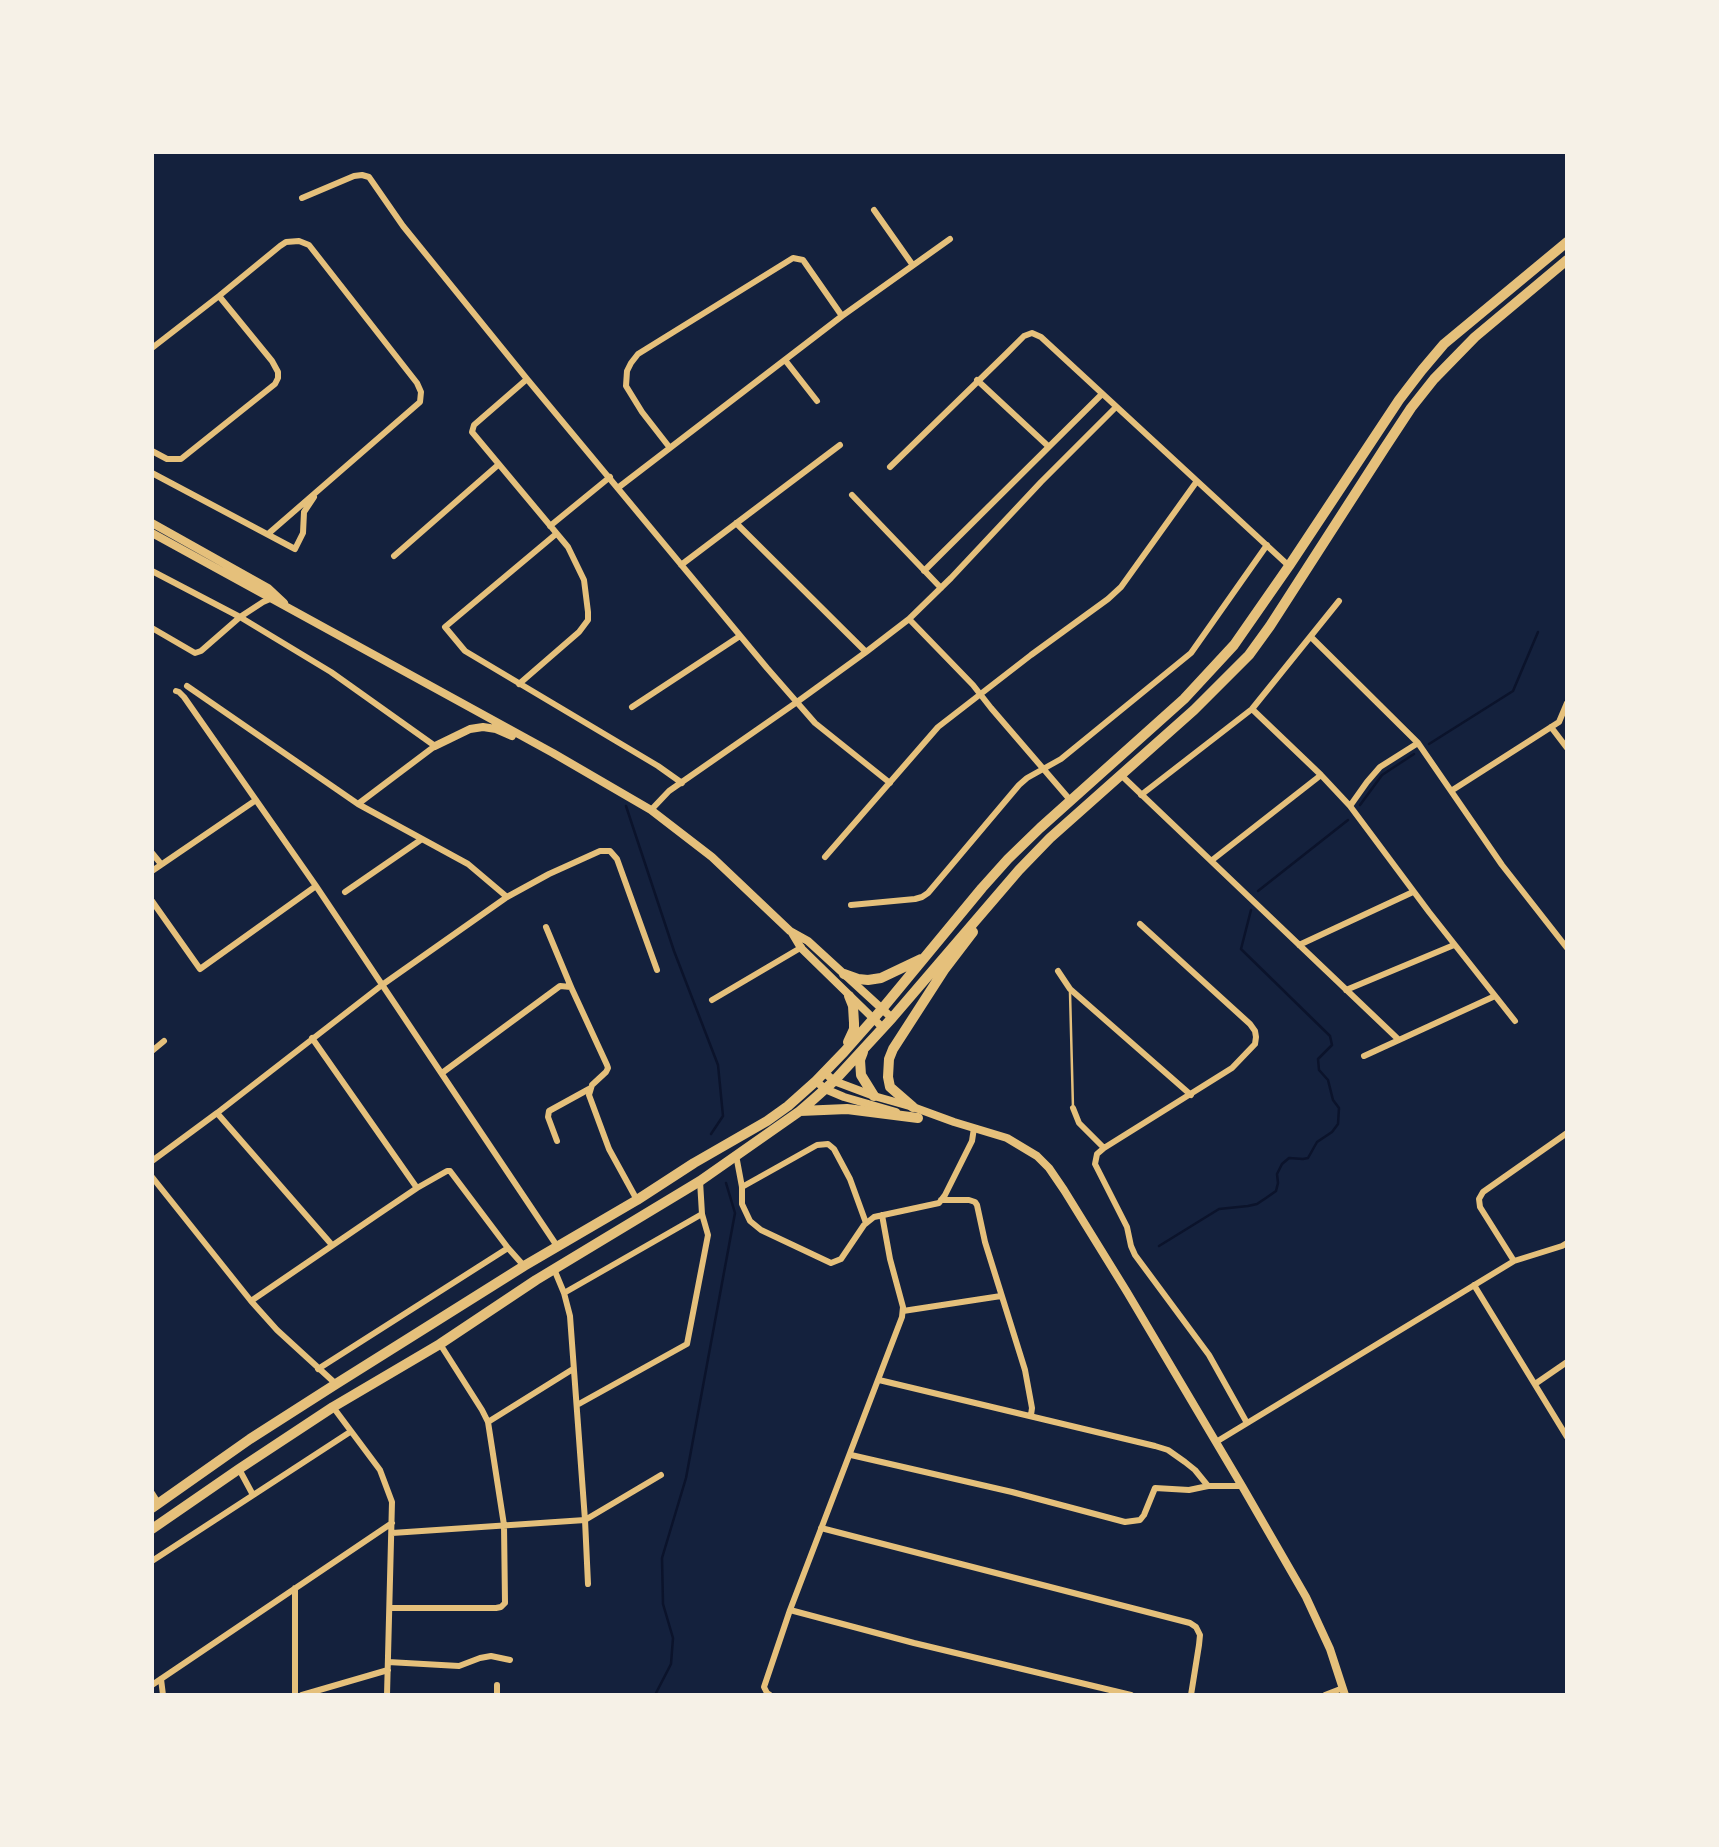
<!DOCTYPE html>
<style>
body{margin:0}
#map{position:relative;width:1719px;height:1847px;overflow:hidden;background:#14213d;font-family:Spectral,serif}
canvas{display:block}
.frame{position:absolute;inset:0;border:154px solid #f6f1e7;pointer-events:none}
</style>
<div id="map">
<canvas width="1719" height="1847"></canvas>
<div class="frame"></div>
</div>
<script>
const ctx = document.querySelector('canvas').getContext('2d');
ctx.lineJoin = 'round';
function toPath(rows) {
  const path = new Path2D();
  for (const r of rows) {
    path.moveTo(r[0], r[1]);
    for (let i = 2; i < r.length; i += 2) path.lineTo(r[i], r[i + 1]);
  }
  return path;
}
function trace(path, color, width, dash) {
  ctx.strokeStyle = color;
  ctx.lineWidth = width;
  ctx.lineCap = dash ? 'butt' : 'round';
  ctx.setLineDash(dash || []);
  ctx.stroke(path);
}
trace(toPath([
 [1429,744,1513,691,1538,632],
 [1360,805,1382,775,1414,754],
 [626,806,674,951,718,1065,723,1116,711,1134],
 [1258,891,1348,820],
 [1159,1246,1219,1209,1248,1206,1257,1204,1266,1198,1276,1191,1278,1183,1277,1174,1282,1164,1289,1158,1303,1159,1308,1158,1317,1142,1332,1132,1338,1124,1339,1108,1333,1100,1328,1080,1319,1070,1318,1059,1332,1045,1330,1036,1241,949,1251,910],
 [655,1695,671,1664,673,1638,663,1604,662,1558,686,1478,735,1213,726,1183]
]), '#0b132b', 2.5);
trace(toPath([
 [1070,992,1073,1108]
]), '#e5c07b', 2.5);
trace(toPath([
 [302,198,354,176,362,175,369,177,403,226,527,379,767,668,815,723,890,783],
 [874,210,912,264],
 [152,348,219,296,280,246,286,242,299,241,309,245,417,383,421,392,420,402,268,534],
 [785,360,817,401],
 [977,380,1048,446],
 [670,448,642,412,626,386,627,371,631,363,638,354,793,258,803,260,842,316],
 [152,451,167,459,181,459,275,384,278,378,278,372,272,361,219,296],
 [890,467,1006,354,1024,336,1032,333,1041,337,1289,566],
 [152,473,295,549,303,533,304,512,314,497],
 [619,487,842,316,950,239],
 [852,495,941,588],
 [736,523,866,652],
 [550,526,610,477],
 [556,534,445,627,465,651,658,766,682,783],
 [394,556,498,465],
 [681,565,840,445],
 [152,571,240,617,331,672,435,746,358,804],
 [924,571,1102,394],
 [909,619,973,685,991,708,1071,801],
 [152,628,195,653,201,651,240,617,263,602,270,599],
 [1311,637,1418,743,1502,865,1567,948],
 [519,684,579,632,588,620,588,612,584,580,568,547,472,432,474,425,527,379],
 [187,686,358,804,468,864,507,897],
 [176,691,179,692,184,697,316,886,557,1246],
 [632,707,740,636],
 [1252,709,1321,775,1350,806,1429,912,1515,1021],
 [1551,727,1567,748],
 [1121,775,1399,1040],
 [1451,791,1559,722,1567,703],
 [1141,795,1252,709,1339,601],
 [1350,806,1367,782,1380,767,1418,743],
 [651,810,669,791,797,702,866,652,909,619,951,578,1041,482,1116,407],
 [152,853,161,864],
 [825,857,938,727,1031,655,1108,599,1121,587,1197,481],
 [1211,861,1321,775],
 [152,871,256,800],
 [345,892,422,839],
 [152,901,200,969,316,886],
 [851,905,915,899,922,897,928,893,1019,785,1027,778,1061,759,1191,653,1267,545],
 [1140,924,1250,1024,1255,1031,1256,1037,1255,1044,1232,1068,1104,1148,1097,1154,1095,1164,1127,1227,1131,1246,1135,1255,1209,1355,1247,1423],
 [546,927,571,987,607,1065,608,1068,606,1072,592,1085,589,1095,609,1149,637,1200],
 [1299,945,1413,892],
 [1058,971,1070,989,1191,1095],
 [1346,990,1454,945],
 [712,1000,802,947],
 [312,1038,417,1188],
 [152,1051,164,1041],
 [1364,1056,1495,996],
 [442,1073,560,986,571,987],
 [1073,1108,1079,1123,1104,1148],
 [217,1113,332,1245],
 [557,1141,548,1117,549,1111,589,1089],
 [736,1155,742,1187,742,1204,750,1221,761,1230,831,1263,841,1259,864,1225,874,1217,939,1203,945,1195,972,1141,974,1128],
 [152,1161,217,1113,382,985,507,897,549,874,600,851,610,851,617,859,657,970],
 [152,1177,251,1301,277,1330,336,1384],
 [742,1187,817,1145,828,1144,834,1149,850,1179,866,1223],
 [941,1200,969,1200,975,1202,977,1205,985,1242,1025,1370,1032,1408,1031,1415],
 [1514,1261,1480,1207,1479,1199,1483,1192,1567,1133],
 [554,1269,564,1293,570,1316,585,1520,588,1584],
 [1474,1285,1567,1437],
 [564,1293,702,1214],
 [251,1301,377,1215,417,1188,447,1171,450,1171,508,1248,524,1266],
 [903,1311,1001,1296],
 [318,1369,508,1248],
 [879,1380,1155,1446,1168,1450,1185,1462,1195,1470,1208,1486],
 [1535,1384,1567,1362],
 [577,1405,687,1344,708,1235,702,1214,700,1181],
 [333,1407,380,1470,392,1502,387,1695],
 [488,1422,573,1369],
 [1216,1442,1514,1261,1562,1246,1567,1243],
 [851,1455,1012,1492,1125,1522,1140,1520,1144,1515,1155,1488,1189,1490,1208,1486,1242,1486],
 [239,1469,253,1495],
 [152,1493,159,1504],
 [821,1528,1190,1623,1196,1627,1200,1635,1199,1645,1191,1695],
 [392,1533,585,1520,661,1475],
 [152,1561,350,1432],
 [295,1588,295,1695],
 [390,1608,496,1608,501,1607,505,1603,504,1525,488,1422,482,1410,440,1344],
 [790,1610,914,1643,1131,1695],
 [388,1662,459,1666,480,1658,491,1656,510,1660],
 [161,1679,163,1695],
 [152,1685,392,1523],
 [302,1695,388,1670],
 [497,1695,497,1685],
 [770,1695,767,1693,764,1687,790,1610,902,1317,903,1307,890,1259,882,1215],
 [1325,1695,1343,1688]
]), '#e5c07b', 6);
trace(toPath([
 [152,523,268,588,284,603],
 [152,533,553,753,651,810,712,857,790,931,808,941,892,1018],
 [435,746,470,729,483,727,496,729,512,736],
 [792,933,801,948,883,1028],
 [824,1072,834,1081,874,1096,913,1107,954,1122,1007,1138,1037,1156,1049,1168,1064,1190,1127,1292,1242,1486,1306,1597,1330,1649,1345,1695],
 [816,1081,825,1089,844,1097,896,1112]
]), '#e5c07b', 8);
trace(toPath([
 [844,974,858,979,868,980,881,978,921,959],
 [848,1042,854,1029,854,1023,853,1006,849,996],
 [863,1052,860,1060,861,1075,874,1096],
 [913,1107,890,1087,888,1077,889,1059,893,1049,944,970,973,932],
 [800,1111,847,1109,918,1118],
 [152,1508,250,1439,336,1384,524,1266,637,1200,694,1163,767,1121,788,1106,816,1081,844,1052,882,1009,982,888,1008,859,1040,828,1184,699,1234,645,1289,566,1399,400,1422,370,1444,344,1567,242],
 [152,1529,239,1469,333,1407,440,1344,536,1280,700,1181,800,1111,815,1098,834,1081,892,1018,1019,870,1050,838,1194,710,1249,655,1270,626,1384,449,1411,408,1434,379,1475,337,1567,260]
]), '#e5c07b', 10);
</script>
